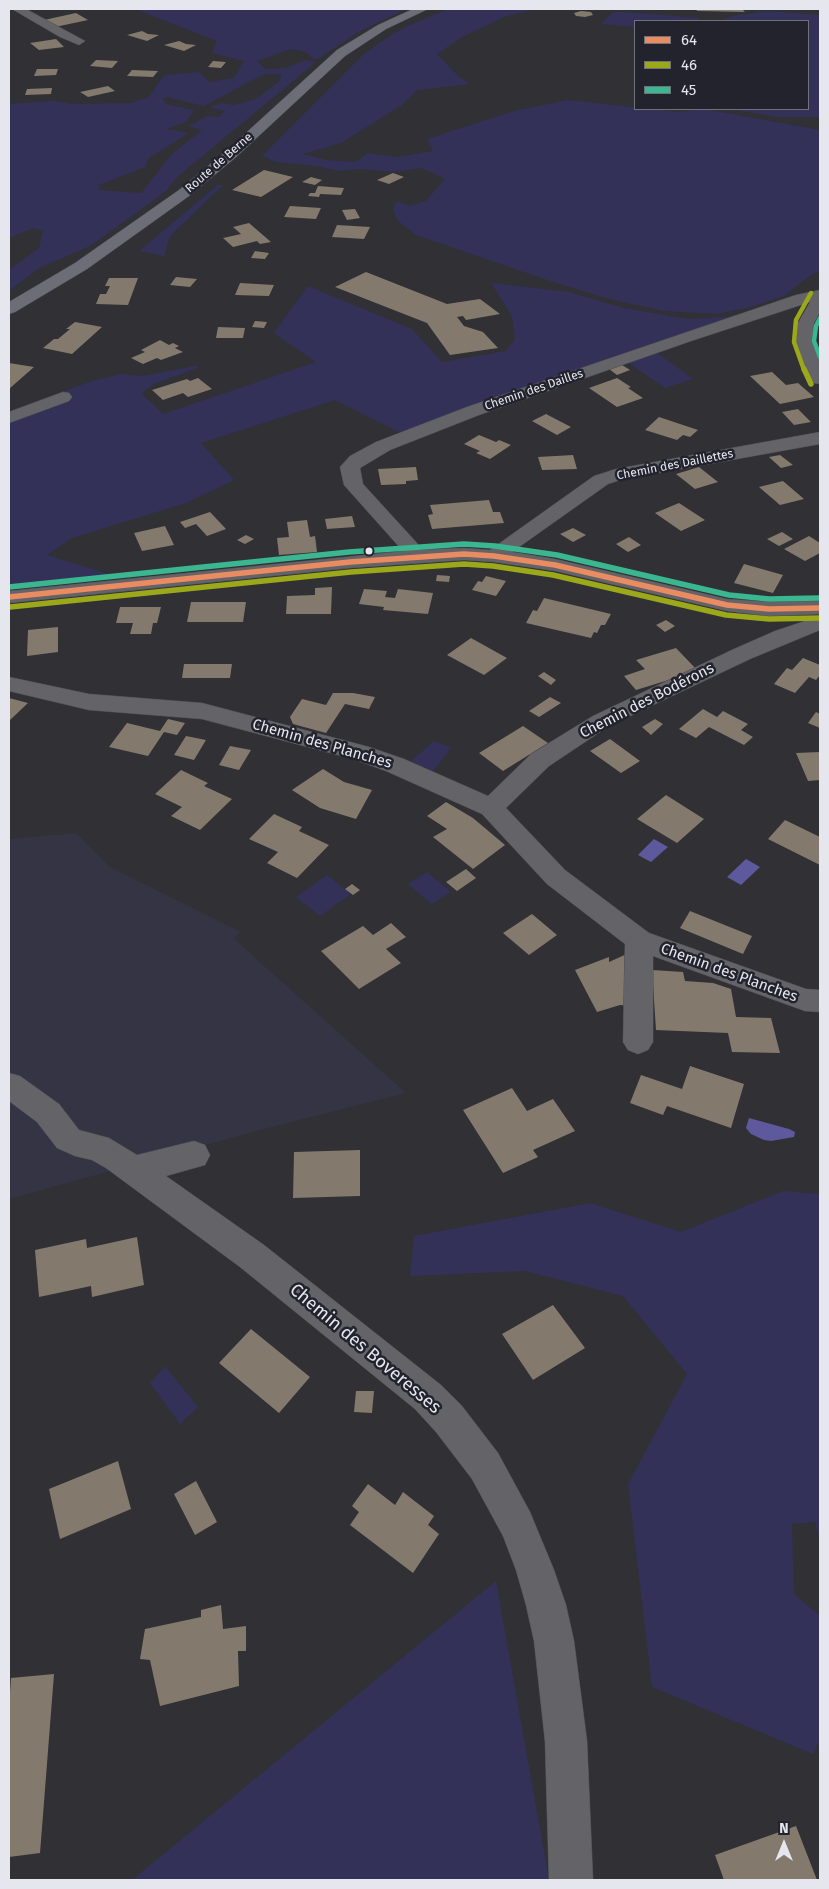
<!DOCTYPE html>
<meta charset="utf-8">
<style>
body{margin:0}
#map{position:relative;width:829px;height:1889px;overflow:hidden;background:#303035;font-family:"Fira Sans",sans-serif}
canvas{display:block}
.frame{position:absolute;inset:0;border:10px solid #e6e6ee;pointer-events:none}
.legend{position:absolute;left:634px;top:20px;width:175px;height:90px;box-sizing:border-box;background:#23232e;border:1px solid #71717b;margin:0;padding:6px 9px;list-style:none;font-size:15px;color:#e6e6ee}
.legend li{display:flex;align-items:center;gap:10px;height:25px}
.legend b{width:25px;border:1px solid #71717b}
.north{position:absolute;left:759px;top:1819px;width:50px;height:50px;-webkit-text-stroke:4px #23232e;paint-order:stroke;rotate:0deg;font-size:14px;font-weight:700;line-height:20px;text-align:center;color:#e6e6ee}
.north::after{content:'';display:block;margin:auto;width:18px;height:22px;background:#e6e6ee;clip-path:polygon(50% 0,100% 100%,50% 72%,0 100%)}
</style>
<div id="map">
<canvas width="829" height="1889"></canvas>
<div class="frame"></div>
<ul class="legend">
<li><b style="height:6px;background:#ea8c62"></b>64</li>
<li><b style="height:6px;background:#9ba81a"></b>46</li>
<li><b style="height:6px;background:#3ab690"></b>45</li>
</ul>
<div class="north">N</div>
</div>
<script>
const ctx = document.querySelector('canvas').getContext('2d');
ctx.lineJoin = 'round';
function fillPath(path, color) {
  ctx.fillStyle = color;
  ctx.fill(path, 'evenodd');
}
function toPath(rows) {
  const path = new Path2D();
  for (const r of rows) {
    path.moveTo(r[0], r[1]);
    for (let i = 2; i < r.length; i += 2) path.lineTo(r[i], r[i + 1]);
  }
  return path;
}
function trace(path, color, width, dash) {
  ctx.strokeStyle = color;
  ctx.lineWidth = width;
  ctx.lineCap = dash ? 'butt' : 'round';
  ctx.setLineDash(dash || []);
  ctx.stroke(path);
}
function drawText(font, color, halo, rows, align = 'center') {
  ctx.font = font + ' "Fira Sans",sans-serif';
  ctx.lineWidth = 5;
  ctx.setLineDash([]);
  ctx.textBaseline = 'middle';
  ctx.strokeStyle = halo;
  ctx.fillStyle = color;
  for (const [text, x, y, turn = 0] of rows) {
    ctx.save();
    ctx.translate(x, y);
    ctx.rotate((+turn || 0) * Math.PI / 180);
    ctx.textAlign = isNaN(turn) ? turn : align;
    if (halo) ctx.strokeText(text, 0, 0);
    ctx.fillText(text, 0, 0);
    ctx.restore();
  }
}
fillPath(toPath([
 [76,833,110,867,241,932,233,938,406,1093,264,1129,9,1199,9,839]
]), '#343444');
fillPath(toPath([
 [135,9,406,9,358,32,318,59,313,59,306,52,291,49,257,61,265,69,286,68,305,60,316,62,177,177,165,192,90,246,39,268,9,291,9,270,39,248,43,231,34,228,9,238,9,104,53,101,72,104,132,103,149,97,164,75,199,72,209,82,234,78,244,61,212,53,217,41],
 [264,74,281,74,280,81,254,100,234,105,220,103,210,108,224,111,220,117,207,116,188,126,202,130,172,154,141,193,99,190,99,185,145,167,149,158,189,133,166,129,186,122,194,110,166,104,163,99,166,97,204,106],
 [448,9,536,9,506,16,462,37,437,54,459,77,470,84,417,90,402,105,341,143,302,154,326,160,355,162,368,153,398,157,433,151,427,139,514,111,568,100,678,112,704,109,820,130,820,270,808,277,784,296,751,307,716,314,664,311,609,299,553,282,416,235,398,221,393,210,396,201,410,206,426,201,445,179,422,168,395,172,360,169,340,171,316,166,276,162,262,156,363,55,380,42,405,27],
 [767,11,820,15,820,117,777,117,731,109,808,109,808,21,720,21,733,16],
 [613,12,625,12,699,18,698,21,635,21,635,27,601,24],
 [218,185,223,185,170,236,164,256,139,251],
 [491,283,569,292,624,308,689,319,727,317,751,311,403,434,335,400,201,443,234,480,186,503,72,538,47,555,118,577,9,588,9,411,92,381,121,374,143,376,195,366,200,367,154,384,141,393,163,414,316,362,274,333,308,286,412,329,442,362,506,351,515,339,512,316],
 [656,352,693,379,665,388,626,361],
 [434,741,451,748,433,771,411,761],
 [427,872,451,892,432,904,408,884],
 [327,875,351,894,320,916,296,897],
 [783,1191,820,1194,820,1539,815,1522,792,1524,794,1594,820,1616,820,1739,813,1754,652,1687,628,1484,687,1374,623,1296,525,1271,410,1276,414,1236,590,1203,681,1232],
 [165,1366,198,1407,180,1424,150,1383],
 [496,1581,549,1880,132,1880]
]), '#343159');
fillPath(toPath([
 [654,839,668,847,651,862,638,855],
 [746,859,760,867,741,885,727,877],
 [749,1118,789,1129,795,1132,794,1137,771,1141,764,1140,751,1134,746,1128]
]), '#5e589d');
fillPath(toPath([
 [696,9,742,9,745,12,697,11],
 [581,11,591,12,593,15,585,17,576,16,574,13],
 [76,13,88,20,55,27,44,20],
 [142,31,148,34,159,35,147,41,127,35],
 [56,39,64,47,39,50,30,43],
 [179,41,186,44,196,45,184,51,164,45],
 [96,60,118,61,112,68,90,66],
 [213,61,226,62,221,68,208,67],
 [37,69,58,69,56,75,34,76],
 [132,70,158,71,153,77,127,76],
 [108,86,115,91,88,97,80,92],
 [52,88,51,94,25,95,27,89],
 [264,170,293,177,261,197,232,190],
 [393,173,404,177,389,184,377,180],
 [311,177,322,180,315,185,302,182],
 [318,186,344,188,341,195,320,194,319,197,308,196,310,193,315,193],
 [290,206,321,208,316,219,284,217],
 [355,209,360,218,347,220,342,210],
 [249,223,271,242,260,244,257,241,233,247,223,238,241,234,233,227],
 [337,225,370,227,364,239,332,237],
 [255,251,269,253,265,259,251,258],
 [366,272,447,304,480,299,500,314,466,320,463,316,457,317,464,326,483,332,498,348,450,355,427,323,335,287],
 [176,277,197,279,190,287,170,285],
 [109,278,138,278,128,305,96,304,100,294,106,294,110,286,105,286],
 [240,283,274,285,269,296,235,295],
 [255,321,267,322,264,328,252,327],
 [75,322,102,327,72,354,43,348,54,339,58,339,70,329,66,329],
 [218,327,245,328,243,338,216,338],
 [160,340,169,345,173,343,179,346,175,348,183,352,161,360,157,358,143,364,131,358,145,352,141,350],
 [9,363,34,367,9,389],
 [622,365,630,370,617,375,609,369],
 [772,372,786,385,798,383,814,397,780,404,750,376],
 [198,378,212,389,188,397,183,393,163,400,152,390,187,379,190,381],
 [617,378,631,387,628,388,643,398,617,407,589,388],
 [798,409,811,422,794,425,782,412],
 [546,414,571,427,557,435,532,421],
 [659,417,698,430,690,437,683,435,677,440,645,430],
 [479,435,496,442,499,440,511,445,490,459,476,453,480,451,464,444],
 [573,455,577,469,542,470,538,457],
 [780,455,793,465,781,468,769,457],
 [416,467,418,480,406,481,406,484,381,485,378,469],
 [699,467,718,482,695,489,676,474],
 [783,481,804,499,780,505,759,487],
 [489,500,493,512,500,512,504,523,432,529,428,515,433,514,430,505],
 [679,503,705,520,681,531,655,513],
 [210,512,226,529,207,536,196,524,185,528,180,522],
 [352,516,355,527,327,529,325,519],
 [307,520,310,537,315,536,317,552,279,555,277,538,289,537,287,522],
 [165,526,174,545,142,551,134,533],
 [573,528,586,535,573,542,560,534],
 [782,532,793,539,779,546,767,539],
 [246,535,254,539,245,544,237,540],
 [809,536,820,543,820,553,805,561,784,549],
 [629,537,641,545,628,552,616,544],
 [744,564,783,575,773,593,734,583],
 [437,575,450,576,449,582,436,581],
 [486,576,506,581,496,596,472,590,478,581,482,582],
 [332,587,331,614,286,614,287,596,315,595,315,588],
 [364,589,387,591,385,597,395,598,398,589,433,593,428,614,383,610,384,607,359,604],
 [544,598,611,614,605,625,601,625,597,633,594,632,591,638,526,623,533,610,537,611],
 [191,602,246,602,243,622,187,622],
 [120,607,161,607,157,623,153,623,151,634,130,634,133,623,116,623],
 [666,620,675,626,665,632,656,625],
 [58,627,58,652,27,656,28,630],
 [471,638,507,658,484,675,447,655],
 [676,648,698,671,636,690,624,676,645,669,636,660],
 [803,658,820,665,820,675,816,680,809,677,795,693,774,684,787,668,792,670],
 [184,664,232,664,230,678,182,678],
 [544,672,556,680,551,685,538,676],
 [333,693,353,693,375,697,369,709,345,704,326,733,293,724,290,717,302,699,326,705],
 [550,697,561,703,539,717,529,711],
 [9,698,28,703,9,721],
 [703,709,717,717,723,711,748,724,741,730,753,737,744,745,709,727,696,738,679,729],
 [816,712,820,714,820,728,808,723],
 [168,719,185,723,177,735,164,732,148,756,109,747,127,723,160,731],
 [655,719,663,724,651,735,642,727],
 [523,726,548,743,503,771,479,753],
 [186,736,206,740,194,760,174,755],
 [610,739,640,761,621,773,590,751],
 [230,746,251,750,239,770,219,765],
 [820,752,820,780,808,781,796,753],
 [323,769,344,782,372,790,356,819,320,808,292,790],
 [181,770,208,783,204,786,232,799,200,830,171,816,182,807,155,794],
 [666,795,704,819,677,843,637,819],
 [446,802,473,818,505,845,473,869,433,837,447,829,427,816],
 [274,814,302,827,299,831,329,845,297,878,267,863,278,852,249,839],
 [785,820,820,837,820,865,768,839],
 [466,869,476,878,457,891,446,882],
 [352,884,360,890,353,895,345,889],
 [690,911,752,936,743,954,680,928],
 [532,914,557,935,529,955,503,933],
 [391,923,406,937,386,949,401,963,359,989,321,951,363,926,373,935],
 [629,953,632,1006,620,1005,597,1012,575,970,609,957,609,962],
 [652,970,683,972,685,981,713,983,731,989,736,1017,771,1018,780,1053,732,1052,728,1033,656,1030],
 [690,1066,744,1084,731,1128,667,1106,663,1115,630,1103,641,1075,682,1089],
 [512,1088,527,1111,553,1099,575,1131,533,1150,538,1157,503,1173,463,1110],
 [360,1150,360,1196,293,1198,294,1152],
 [137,1237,144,1285,92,1297,91,1286,39,1297,35,1250,86,1239,87,1248],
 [553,1305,585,1348,533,1380,502,1334],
 [251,1329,310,1377,279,1413,219,1363],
 [356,1391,374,1391,372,1413,354,1412],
 [118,1461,131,1509,60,1539,49,1489],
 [196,1481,217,1522,195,1535,174,1494],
 [368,1484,395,1505,403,1492,434,1516,428,1525,439,1534,413,1573,350,1525,359,1512,352,1506],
 [221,1605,223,1629,246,1626,246,1651,238,1651,239,1686,160,1706,150,1660,140,1659,145,1629,201,1617,201,1610],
 [54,1674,40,1853,9,1857,9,1706,11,1678],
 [796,1826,817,1880,724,1880,715,1855]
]), '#837a6d');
const minor = toPath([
 [12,9,26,9,85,41,79,45,60,37,12,9],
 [820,290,820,312,814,323,812,342,820,362,820,384,814,383,805,369,796,342,798,323,810,302,691,341,479,415,390,450,360,468,363,484,416,542,419,546,416,550,464,548,490,550,594,476,616,469,820,432,820,444,620,480,608,484,512,552,555,559,727,599,769,602,820,601,820,614,769,616,727,611,555,571,494,562,464,560,350,568,9,603,9,591,405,551,402,550,344,485,340,467,350,456,376,442,467,407,796,295,820,290],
 [63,392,69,393,72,397,69,401,9,423,9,412,63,392],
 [820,616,820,630,750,659,609,726,549,766,506,808,565,870,649,933,806,989,820,990,820,1012,805,1011,653,956,653,1042,648,1050,638,1054,628,1050,623,1042,625,944,547,884,482,814,386,771,353,759,202,719,89,710,9,691,9,677,89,694,202,703,369,747,404,759,488,796,531,754,593,716,734,649,775,631,820,616],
 [9,1073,20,1076,59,1104,79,1130,109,1138,137,1155,194,1141,205,1145,210,1155,205,1165,166,1176,264,1245,441,1385,462,1406,498,1453,530,1512,554,1570,566,1605,574,1641,587,1741,593,1880,549,1880,545,1741,534,1641,526,1605,516,1570,503,1536,472,1479,436,1432,415,1409,240,1267,106,1168,92,1160,75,1156,57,1148,37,1122,9,1101,9,1073]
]);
const major = toPath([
 [413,9,428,9,386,29,345,56,235,158,189,196,87,269,15,312,9,314,9,302,75,263,179,190,225,152,337,50,378,25,413,9]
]);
trace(minor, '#4e4e53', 1);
trace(major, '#4e4e53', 1);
fillPath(minor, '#636368');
fillPath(major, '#6d6d78');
trace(toPath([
 [9,597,350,562,464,554,494,556,555,565,727,605,769,609,820,608]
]), '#ea8c62', 5.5);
trace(toPath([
 [804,370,794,342,796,320,811,293]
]), '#9ba81a', 4.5);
trace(toPath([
 [804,369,811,384],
 [10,607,351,572,464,564,493,566,553,575,726,615,769,619,820,618]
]), '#9ba81a', 5.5);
trace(toPath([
 [820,318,816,326,814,341,820,357]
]), '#3ab690', 4.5);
trace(toPath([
 [9,587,349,552,464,544,495,546,557,555,729,595,769,599,820,598]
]), '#3ab690', 5.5);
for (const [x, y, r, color] of [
 [369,551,4.5,"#e6e6ee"]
]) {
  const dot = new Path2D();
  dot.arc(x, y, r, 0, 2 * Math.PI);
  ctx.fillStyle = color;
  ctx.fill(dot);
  trace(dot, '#23232e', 2);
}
drawText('12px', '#e6e6ee', '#23232e', [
 ["Route de Berne",219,163,-41],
 ["Chemin des Dailles",534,390,-19],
 ["Chemin des Daillettes",675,465,-11]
]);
drawText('15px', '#e6e6ee', '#23232e', [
 ["Chemin des Bodérons",647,701,-27],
 ["Chemin des Planches",322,744,16],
 ["Chemin des Planches",729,973,20]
]);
drawText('18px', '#e6e6ee', '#23232e', [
 ["Chemin des Boveresses",365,1349,40]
]);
</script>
